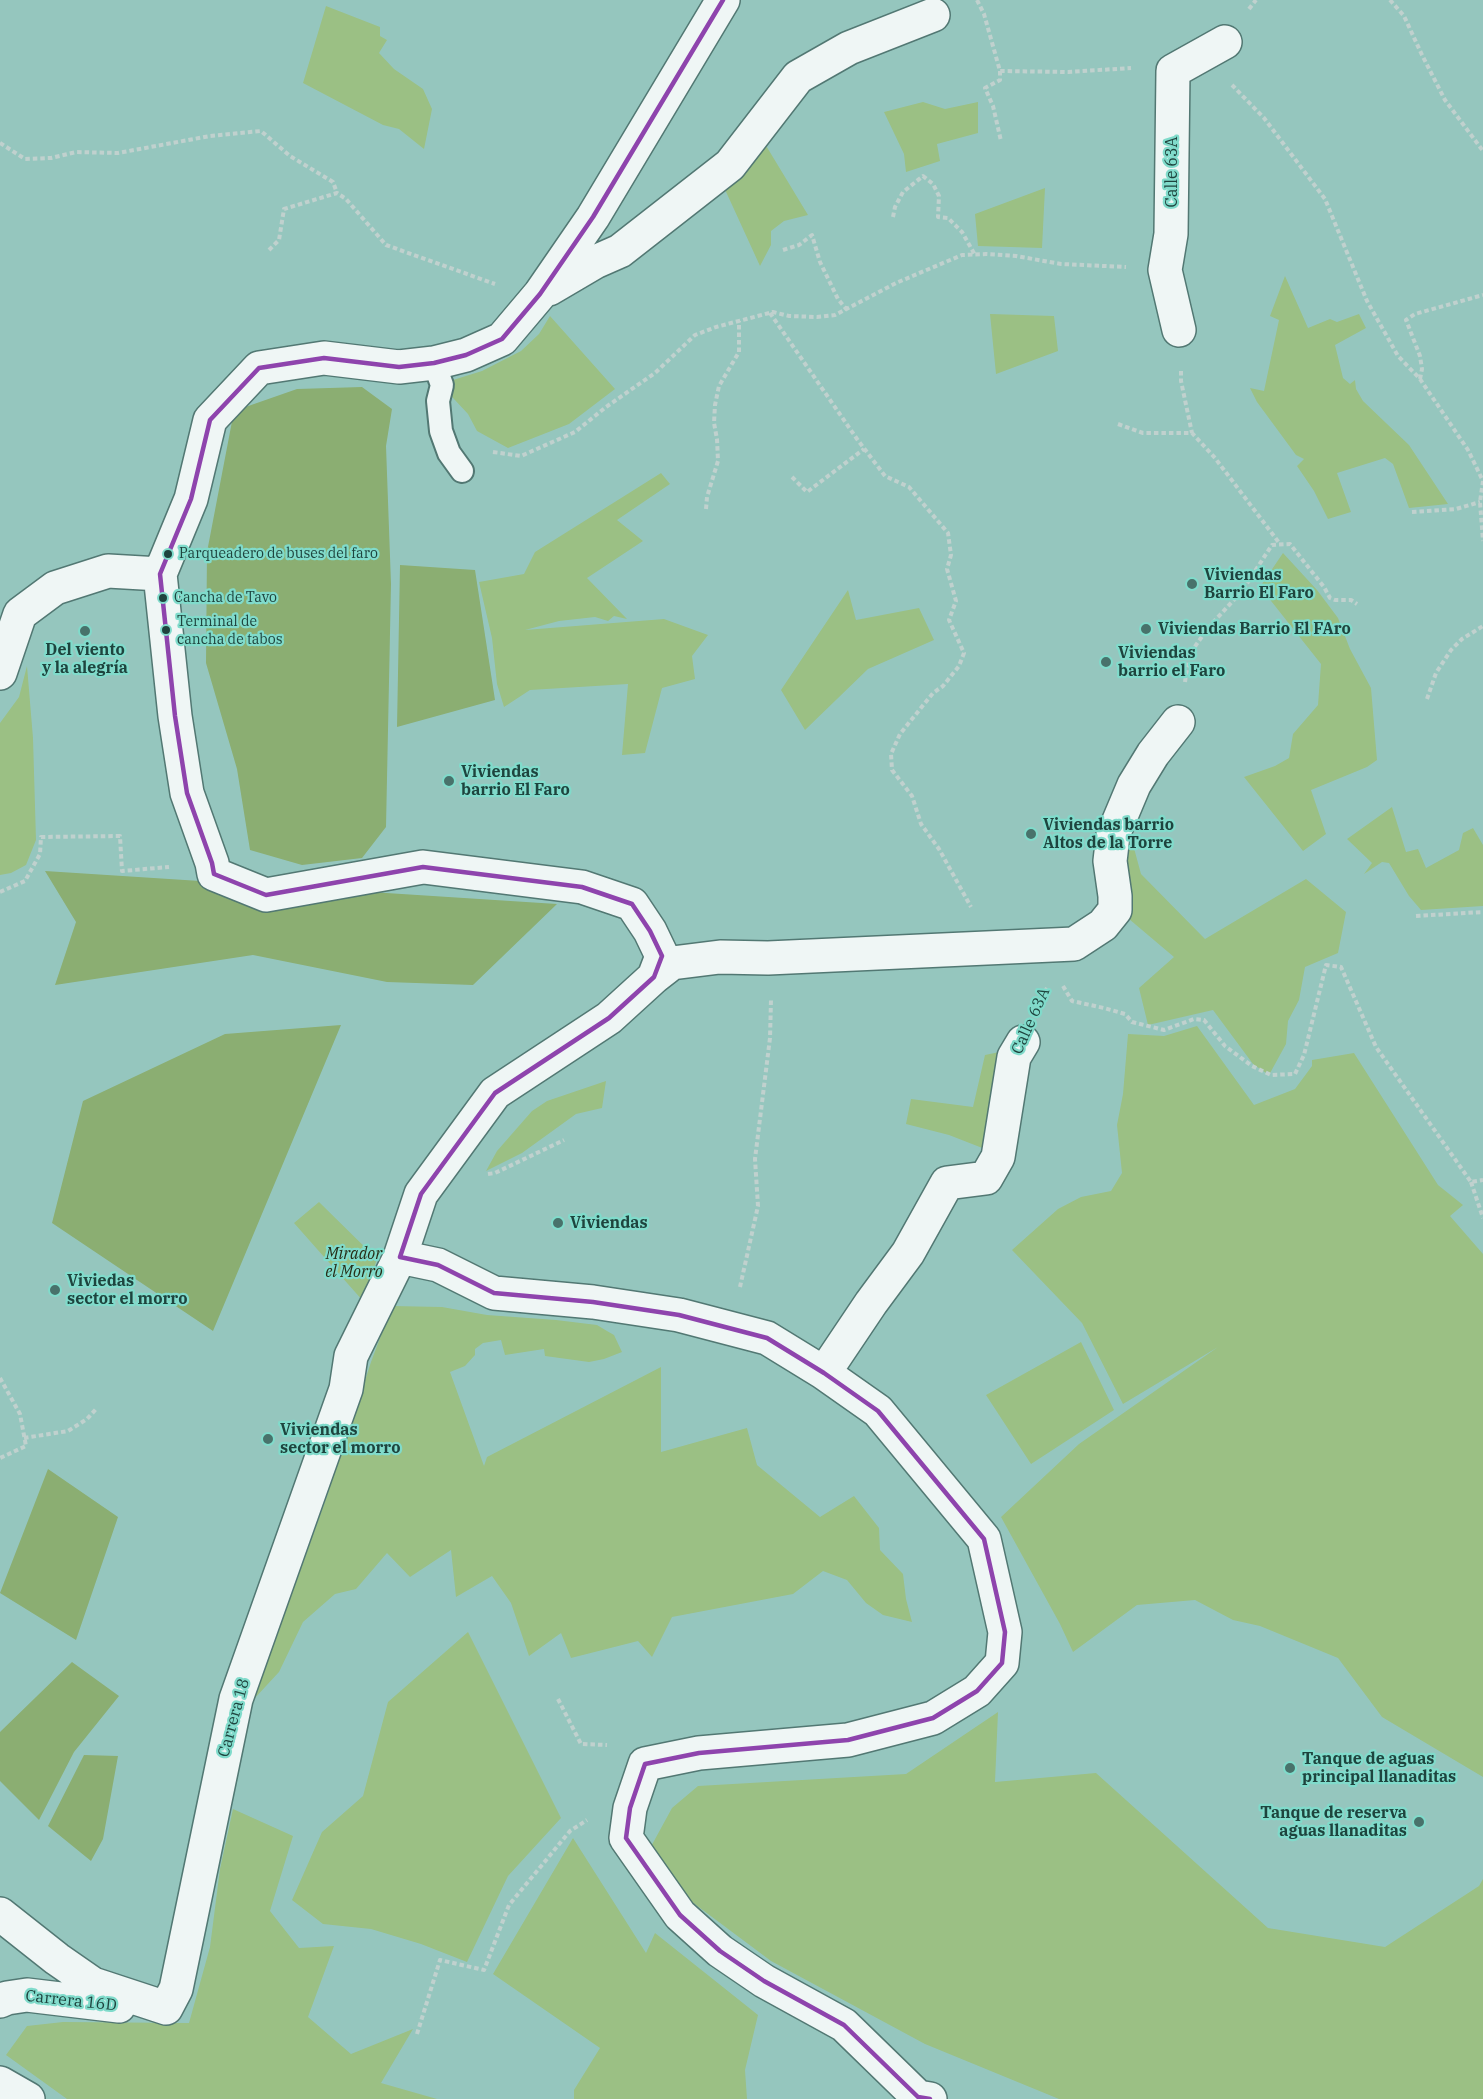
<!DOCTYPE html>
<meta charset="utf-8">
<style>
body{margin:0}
canvas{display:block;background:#95c6be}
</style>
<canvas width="1483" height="2099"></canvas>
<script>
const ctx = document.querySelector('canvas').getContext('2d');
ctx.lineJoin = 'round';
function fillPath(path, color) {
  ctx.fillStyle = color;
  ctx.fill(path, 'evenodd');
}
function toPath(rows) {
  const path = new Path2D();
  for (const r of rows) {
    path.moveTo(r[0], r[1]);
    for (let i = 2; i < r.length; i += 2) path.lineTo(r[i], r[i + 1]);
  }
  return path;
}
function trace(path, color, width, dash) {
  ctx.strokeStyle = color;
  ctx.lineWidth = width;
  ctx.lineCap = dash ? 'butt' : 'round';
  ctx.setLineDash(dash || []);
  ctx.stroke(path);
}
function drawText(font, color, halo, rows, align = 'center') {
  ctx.font = font + ' "IBM Plex Serif",serif';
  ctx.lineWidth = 4.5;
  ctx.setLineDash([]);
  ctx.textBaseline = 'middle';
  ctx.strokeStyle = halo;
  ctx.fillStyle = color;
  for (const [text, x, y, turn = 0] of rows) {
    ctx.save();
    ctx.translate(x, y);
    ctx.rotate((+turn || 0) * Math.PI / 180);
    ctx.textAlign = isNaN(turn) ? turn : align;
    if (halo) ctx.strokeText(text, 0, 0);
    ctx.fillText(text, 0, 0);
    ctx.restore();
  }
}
fillPath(toPath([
 [326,6,380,27,380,36,387,40,379,53,394,69,423,89,432,109,424,149,399,129,383,125,303,83],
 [923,102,945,109,978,102,978,133,937,144,940,161,906,172,904,154,884,112],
 [762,139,808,215,784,221,771,231,771,245,760,266,722,183],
 [1045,188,1042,248,978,246,975,214],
 [1285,276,1308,328,1330,319,1337,322,1359,314,1366,328,1335,345,1343,378,1350,384,1355,380,1356,389,1363,401,1409,445,1448,504,1409,508,1393,464,1385,458,1337,473,1351,512,1328,519,1314,491,1297,466,1304,459,1296,455,1257,402,1250,388,1264,391,1279,320,1270,316],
 [990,314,1054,316,1058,351,996,374],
 [550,316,615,389,569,424,508,448,477,431,468,414,440,384,482,371,521,351,539,334],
 [661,473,670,484,617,520,643,541,587,578,627,619,614,616,608,621,595,617,559,621,525,630,664,619,708,635,692,656,695,679,662,688,645,753,622,755,628,684,530,690,504,707,497,684,492,638,479,582,524,574,535,552],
 [1283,553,1317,590,1338,618,1350,649,1371,688,1377,760,1367,767,1311,790,1326,834,1303,851,1244,777,1275,766,1289,758,1293,734,1318,705,1321,664,1260,587],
 [848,590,856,620,919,608,934,640,868,669,805,730,781,690],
 [27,666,33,738,36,840,26,865,11,873,0,875,0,723,19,697],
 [1392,807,1406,852,1418,849,1426,868,1459,850,1463,833,1473,828,1483,845,1483,906,1421,910,1409,896,1389,863,1382,862,1364,874,1372,863,1347,839],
 [1128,826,1141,874,1205,939,1306,879,1346,912,1338,953,1305,967,1299,1000,1288,1021,1286,1044,1269,1075,1253,1064,1213,1010,1148,1025,1139,988,1174,957,1116,908],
 [1197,1026,1254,1105,1295,1089,1312,1066,1312,1060,1354,1053,1438,1185,1463,1205,1450,1216,1483,1254,1483,1777,1382,1717,1338,1658,1260,1626,1233,1620,1195,1600,1137,1605,1073,1652,1060,1624,1001,1517,1079,1444,1218,1347,1123,1404,1082,1323,1012,1250,1058,1209,1081,1197,1111,1191,1122,1173,1117,1125,1123,1094,1128,1034,1164,1036],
 [1009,1050,990,1151,949,1135,906,1124,911,1099,973,1107,985,1055],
 [606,1081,602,1108,576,1114,522,1153,486,1171,497,1151,532,1111,547,1101],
 [319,1202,377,1259,363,1301,294,1223],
 [392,1306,442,1307,487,1315,556,1320,597,1325,607,1331,614,1335,622,1352,604,1359,589,1362,545,1356,544,1349,505,1355,501,1340,483,1343,475,1349,475,1355,465,1366,450,1372,484,1466,487,1457,661,1367,661,1452,747,1428,757,1465,820,1517,854,1496,879,1528,880,1550,903,1574,906,1599,912,1622,883,1615,866,1603,847,1580,823,1571,793,1594,672,1617,652,1657,638,1641,571,1658,561,1633,529,1656,511,1603,492,1576,456,1597,451,1550,410,1577,387,1553,356,1589,335,1594,303,1622,279,1672,254,1699,327,1496,371,1362],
 [1081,1342,1114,1410,1031,1464,986,1395],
 [468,1632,561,1818,508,1876,467,1962,421,1944,371,1929,323,1924,292,1900,322,1832,363,1796,388,1702],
 [998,1712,995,1782,1096,1773,1268,1928,1385,1947,1479,1886,1483,1879,1483,2099,1059,2099,925,2044,771,1961,692,1902,648,1852,672,1808,698,1786,906,1774],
 [233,1809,293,1836,270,1911,299,1948,334,1946,308,2017,351,2054,413,2029,381,2083,437,2099,67,2099,6,2055,27,2026,63,2022,189,2023,210,1947,220,1869],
 [573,1838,646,1953,655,1933,758,2015,745,2070,747,2099,574,2099,574,2090,600,2048,493,1974]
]), '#9bc084');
fillPath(toPath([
 [362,387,392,409,386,446,391,584,386,827,362,858,302,865,250,850,237,769,206,663,207,552,234,411,297,389],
 [400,565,475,570,495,700,397,727],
 [45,871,557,904,473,985,387,982,253,955,55,985,76,922],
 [341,1025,213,1331,52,1223,83,1101,225,1034],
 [48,1469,118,1517,76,1640,0,1593],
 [72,1662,119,1696,74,1752,39,1820,0,1781,0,1732],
 [84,1755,118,1756,103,1839,91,1861,48,1826]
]), '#8bae72');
const service = toPath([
 [434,363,442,385,438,401,441,431,449,453,462,471]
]);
const minor = toPath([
 [723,0,593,217,540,294,502,339,466,355,434,363,399,367,324,358,259,368,210,420,191,499,160,574,175,716,187,793,212,863,214,874,266,895,423,867,582,887,632,904,650,931,662,956,654,977,609,1018,495,1093,421,1194,400,1257,438,1265,494,1293,593,1302,679,1315,767,1338,824,1373,878,1411,984,1539,1005,1632,1002,1663,977,1691,933,1718,848,1740,699,1753,645,1764,630,1808,626,1838,680,1915,720,1951,764,1981,844,2025,918,2097,930,2099],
 [549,289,595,262,620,251,730,165,798,77,849,48,933,15],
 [1179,330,1165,270,1171,234,1173,71,1225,42],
 [0,673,20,614,55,588,108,571,160,574],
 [654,977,672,963,720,957,768,958,1074,944,1103,925,1115,910,1115,896,1110,861,1113,835,1134,785,1153,754,1178,722],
 [824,1373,871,1303,908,1253,947,1183,986,1178,998,1157,1014,1057,1023,1042],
 [0,1914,57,1959,93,1984,166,2008,176,1989,236,1699,346,1389,351,1356,400,1257],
 [0,2001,7,1998,27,1995,119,2006],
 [0,2083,28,2099]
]);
trace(service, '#527873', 26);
trace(minor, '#527873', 36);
trace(toPath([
 [977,0,984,14,1000,71,1068,72,1131,68],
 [1390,0,1404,16,1422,55,1445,100,1483,151],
 [1249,9,1256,0],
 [1000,71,1000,80,985,88,993,106,1001,141],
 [1232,85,1264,118,1325,199,1367,301,1398,356,1420,379,1468,450,1483,481,1480,502,1483,541],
 [0,143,25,159,51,158,76,152,118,153,210,136,261,131,290,156,333,182,337,193],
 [893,217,895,207,903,192,923,176,933,184,939,196,938,217,948,218,962,232,975,255],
 [269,250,279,240,284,209,337,193,346,199,386,245,495,284],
 [783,250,799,245,812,235,820,262,838,299,847,310],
 [770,313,857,439,885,476,909,487,948,533,951,555,947,569,956,601,949,620,964,653,959,666,943,686,933,693,900,734,891,754,892,770,912,796,921,824,939,849,971,907],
 [1181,371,1181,381,1192,433],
 [1420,379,1422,369,1420,356,1406,320,1415,314,1483,295],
 [1118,424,1143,433,1192,433,1215,458,1280,544],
 [493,452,521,456,575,432,606,407,655,373,695,335,716,327,773,312,789,316,817,317,835,315,896,283,962,255,986,254,1016,256,1061,264,1126,267],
 [792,477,807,492,864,449],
 [706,509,707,497,718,461,717,439,714,423,715,405,719,386,739,352,739,321],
 [1412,512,1456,509,1480,502],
 [1185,682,1189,655,1208,628,1242,591,1272,545,1290,544,1324,587,1330,598,1335,600,1351,600,1357,604],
 [1427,699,1436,673,1451,650,1462,639,1483,626],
 [0,892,25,881,40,854,41,837,120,836,122,871,169,867],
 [1416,916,1483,912],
 [1063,986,1072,1001,1104,1008,1125,1014,1132,1022,1164,1030,1194,1019,1204,1020,1225,1046,1252,1066,1271,1075,1295,1074,1304,1055,1326,965,1341,967,1376,1047,1471,1182,1483,1180],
 [1038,1005,1047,988],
 [488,1174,495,1173,564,1140],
 [1471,1182,1483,1218],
 [740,1287,758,1206,755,1159,770,1038,771,1000],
 [0,1378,20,1414,26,1446,0,1458],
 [24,1438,68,1431,87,1419,97,1408],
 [558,1699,581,1744,607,1745],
 [417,2034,440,1960,484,1970,509,1905,570,1831,587,1820]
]), '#c0d1ce', 4, [4.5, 3]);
trace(service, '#eff6f5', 22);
trace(minor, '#eff6f5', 33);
trace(toPath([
 [723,0,593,217,540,294,502,339,466,355,434,363,399,367,324,358,259,368,210,420,191,499,160,574,175,716,187,793,212,863,214,874,266,895,423,867,582,887,632,904,650,931,662,956,654,977,609,1018,495,1093,421,1194,400,1257,438,1265,494,1293,593,1302,679,1315,767,1338,824,1373,878,1411,984,1539,1005,1632,1002,1663,977,1691,933,1718,848,1740,699,1753,645,1764,630,1808,626,1838,680,1915,720,1951,764,1981,844,2025,918,2097,930,2099]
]), '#8e44ad', 4.5);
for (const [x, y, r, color] of [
 [168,554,5,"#1e443e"],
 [1192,584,6,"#48726b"],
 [163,598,5,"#1e443e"],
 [1146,629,6,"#48726b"],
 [166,630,5,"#1e443e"],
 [85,631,6,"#48726b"],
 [1106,662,6,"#48726b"],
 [449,781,6,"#48726b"],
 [1031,834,6,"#48726b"],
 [558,1223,6,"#48726b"],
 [55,1290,6,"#48726b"],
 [268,1439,6,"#48726b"],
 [1290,1768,6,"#48726b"],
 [1419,1822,6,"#48726b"]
]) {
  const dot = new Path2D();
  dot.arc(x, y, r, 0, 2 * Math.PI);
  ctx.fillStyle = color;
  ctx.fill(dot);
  trace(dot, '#80dbcb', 2);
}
drawText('14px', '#1e443e', '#80dbcb', [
 ["Parqueadero de buses del faro",179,554],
 ["Cancha de Tavo",174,598],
 ["Terminal de",177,622],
 ["cancha de tabos",177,640]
], 'left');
drawText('16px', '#1e443e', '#80dbcb', [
 ["Calle 63A",1172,172,-90],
 ["Calle 63A",1031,1021,-66],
 ["Carrera 18",234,1718,-75],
 ["Carrera 16D",71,2001,6]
]);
drawText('bold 16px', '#1e443e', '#80dbcb', [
 ["Viviendas",1204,575],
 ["Barrio El Faro",1204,593],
 ["Viviendas Barrio El FAro",1158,629],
 ["Del viento",85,650,"center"],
 ["y la alegría",85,668,"center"],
 ["Viviendas",1118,653],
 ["barrio el Faro",1118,671],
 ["Viviendas",461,772],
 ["barrio El Faro",461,790],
 ["Viviendas barrio",1043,825],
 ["Altos de la Torre",1043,843],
 ["Viviendas",570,1223],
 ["Viviedas",67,1281],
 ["sector el morro",67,1299],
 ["Viviendas",280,1430],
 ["sector el morro",280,1448],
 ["Tanque de aguas",1302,1759],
 ["principal llanaditas",1302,1777],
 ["Tanque de reserva",1407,1813,"right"],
 ["aguas llanaditas",1407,1831,"right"]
], 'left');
drawText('italic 16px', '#272d17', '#80dbcb', [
 ["Mirador",354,1254],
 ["el Morro",354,1272]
]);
</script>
